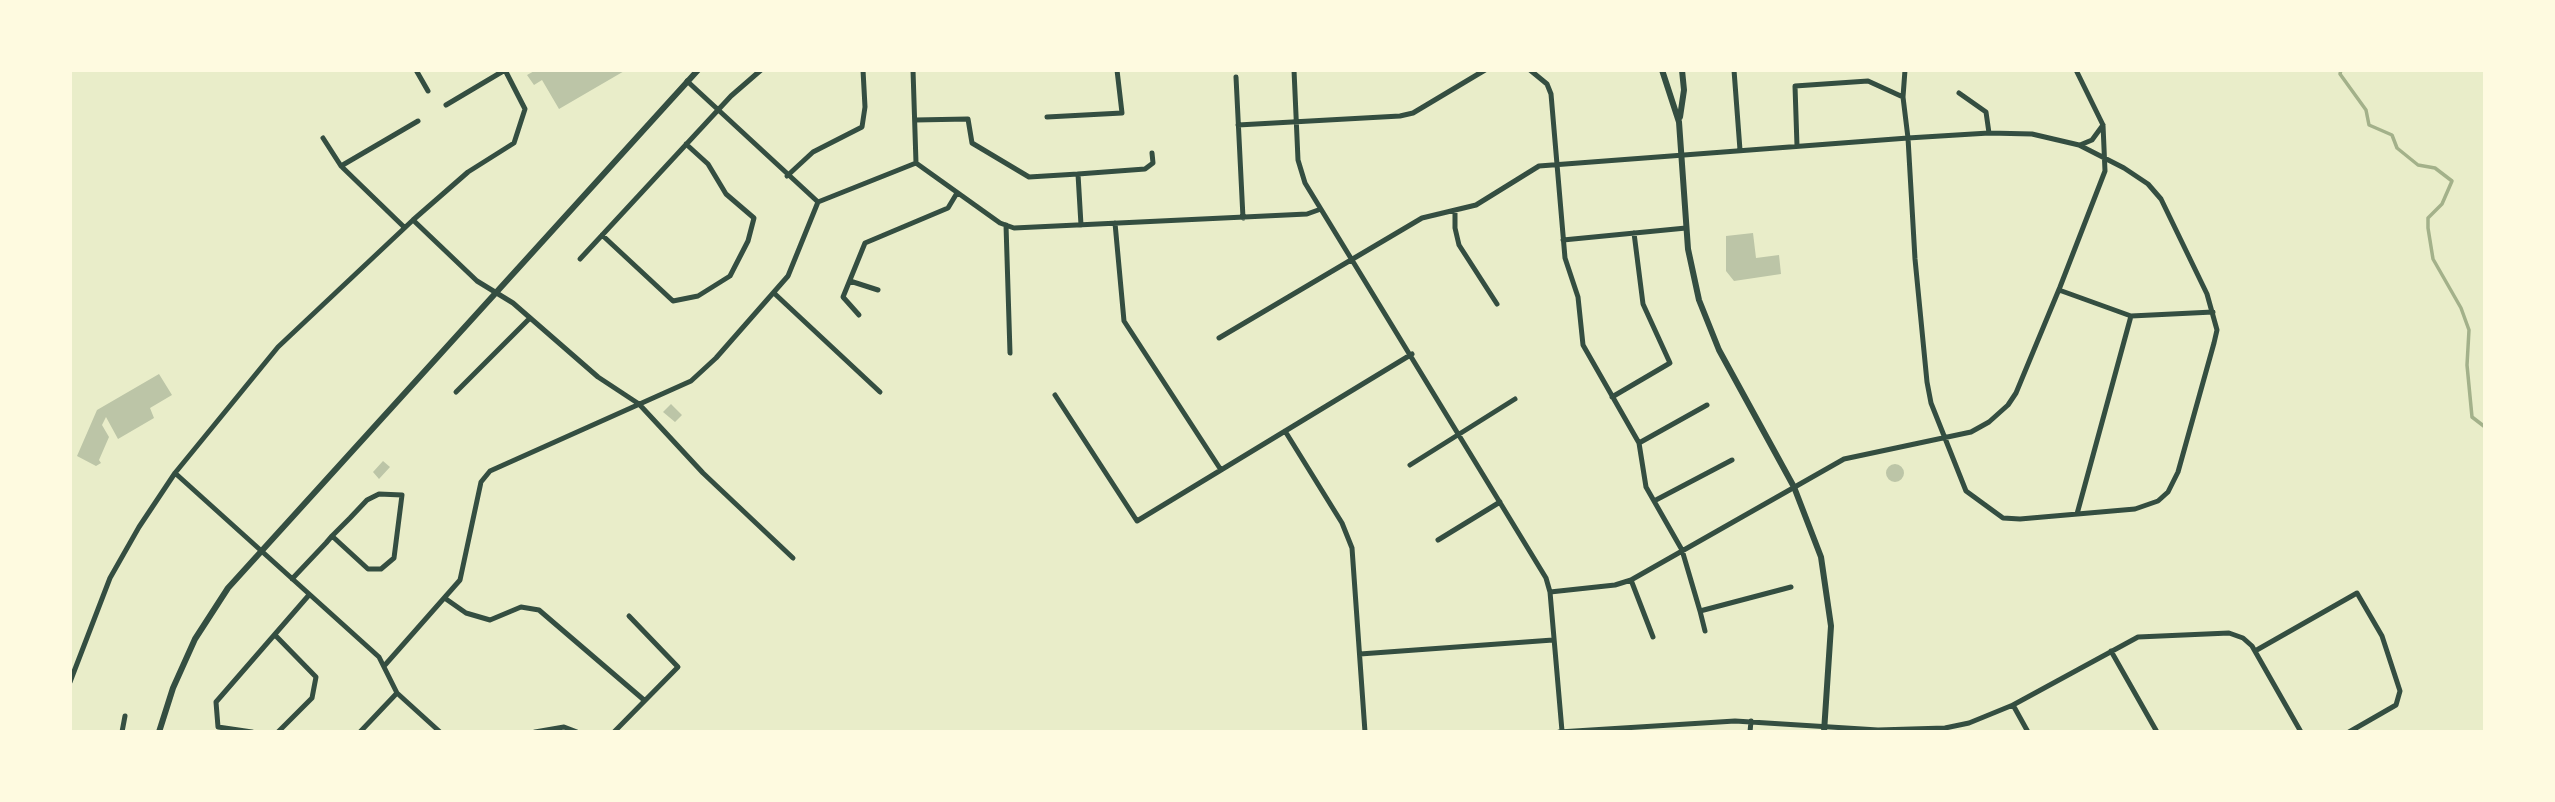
<!DOCTYPE html>
<style>
body{margin:0}
#map{position:relative;width:2555px;height:802px;overflow:hidden;background:#e9edc9;font-family:"Roboto Condensed",sans-serif}
canvas{display:block}
.frame{position:absolute;inset:0;border:72px solid #fefae0;pointer-events:none}
</style>
<div id="map">
<canvas width="2555" height="802"></canvas>
<div class="frame"></div>
</div>
<script>
const ctx = document.querySelector('canvas').getContext('2d');
ctx.lineJoin = 'round';
function toPath(rows) {
  const path = new Path2D();
  for (const r of rows) {
    if (r.length === 3) {
      path.moveTo(r[0] + r[2], r[1]);
      path.arc(r[0], r[1], r[2], 0, 2 * Math.PI);
      continue;
    }
    path.moveTo(r[0], r[1]);
    for (let i = 2; i < r.length; i += 2) path.lineTo(r[i], r[i + 1]);
  }
  return path;
}
function trace(path, color, width, dash) {
  ctx.strokeStyle = color;
  ctx.lineWidth = width;
  ctx.lineCap = dash ? 'butt' : 'round';
  ctx.setLineDash(dash || []);
  ctx.stroke(path);
}
function fillPath(path, color) {
  ctx.fillStyle = color;
  ctx.fill(path, 'evenodd');
}
trace(toPath([
 [2341,70,2340,74,2366,110,2369,125,2392,135,2397,148,2418,165,2435,168,2452,181,2442,204,2428,218,2428,228,2433,259,2461,308,2469,330,2467,365,2472,417,2485,427]
]), '#a3b18a', 3.5);
fillPath(toPath([
 [536,70,626,70,559,109,542,80,534,85,527,75],
 [1753,233,1756,258,1779,255,1781,274,1734,281,1726,271,1726,236],
 [159,374,172,395,150,408,154,418,118,439,106,417,102,425,109,437,99,460,101,463,96,466,77,456,97,410],
 [671,404,682,415,675,422,663,412],
 [383,461,390,467,379,479,373,472],
 [1895,473,9]
]), '#bcc5a7');
trace(toPath([
 [416,70,428,91],
 [913,70,916,163,1000,223,1014,228,1307,214,1321,209],
 [1294,70,1298,160,1305,183,1546,578,1550,592,1615,585,1631,580,1844,459,1971,432,1989,422,2008,405,2016,393,2060,287,2105,171,2103,125,2076,70],
 [1530,70,1547,84,1551,94,1565,258,1578,297,1583,345,1639,443,1646,487,1682,550,1700,611,1791,587],
 [1734,70,1740,150],
 [1236,77,1243,218],
 [1959,93,1986,112,1989,133],
 [446,105,505,70],
 [1047,117,1122,113,1117,70],
 [915,120,968,119,972,143,1029,177,1078,174,1081,225],
 [1238,125,1400,116,1413,113,1485,70],
 [323,138,341,166,404,227],
 [2080,145,2092,140,2103,125],
 [1797,146,1795,86,1868,81,1903,97],
 [341,166,418,121],
 [1078,174,1145,169,1153,163,1152,153],
 [787,176,813,152,862,127,865,107,863,70],
 [818,202,916,163],
 [1455,211,1455,228,1459,245,1497,304],
 [413,220,468,172,514,143,525,109,505,70],
 [1115,223,1124,321,1221,470],
 [1006,225,1010,353],
 [602,235,673,301,698,296,730,276,748,241,754,218,726,194,708,164,686,144],
 [1563,240,1686,228],
 [580,259,731,96,761,70],
 [850,281,878,290],
 [2059,290,2131,316,2213,312],
 [775,294,880,392],
 [859,315,843,297,865,243,948,208,957,193],
 [1219,338,1422,218,1476,205,1539,166,1908,138,1989,133,2032,134,2079,145,2124,168,2148,184,2161,199,2207,294,2217,330,2214,343,2178,472,2168,492,2158,501,2135,509,2020,519,2003,518,1966,491,1931,403,1927,382,1915,259,1908,138,1903,97,1905,70],
 [456,392,530,318],
 [1055,395,1137,521,1412,354],
 [1612,397,1670,363,1643,304,1634,233],
 [1285,431,1342,523,1352,548,1365,732],
 [1639,443,1707,405],
 [1410,465,1515,399],
 [175,473,379,657,397,693,440,732],
 [1654,501,1732,460],
 [2077,514,2131,316],
 [1438,540,1500,502],
 [292,579,326,543,332,536,350,518,367,500,379,494,402,495,394,558,381,569,368,569,332,536],
 [1631,580,1653,637],
 [1550,592,1562,731],
 [446,599,466,613,490,620,521,607,539,610,644,700],
 [1700,611,1705,631],
 [275,635,316,677,312,698,278,732],
 [2111,651,2157,732],
 [2255,651,2357,593,2382,636,2400,691,2396,705,2349,732],
 [1360,654,1553,640],
 [385,665,460,580,481,482,490,471,691,381,716,358,788,276,818,202,687,81],
 [70,682,110,578,139,527,175,473,278,347,413,220,477,281,513,303,598,377,639,404,703,473,793,558],
 [2013,705,2028,732],
 [122,732,125,716],
 [252,732,218,727,216,702,309,595],
 [360,732,397,693],
 [535,732,564,727,577,732],
 [614,732,678,667,629,616],
 [1559,732,1735,721,1878,730,1945,728,1969,723,2013,705,2138,637,2229,633,2243,638,2252,646,2301,732],
 [1750,732,1751,721]
]), '#344e41', 5);
trace(toPath([
 [1662,70,1679,122,1688,249,1699,300,1719,350,1794,487,1821,557,1831,626,1824,732],
 [1680,117,1684,90,1682,70],
 [159,732,173,688,195,639,228,588,698,70]
]), '#344e41', 6);
</script>
